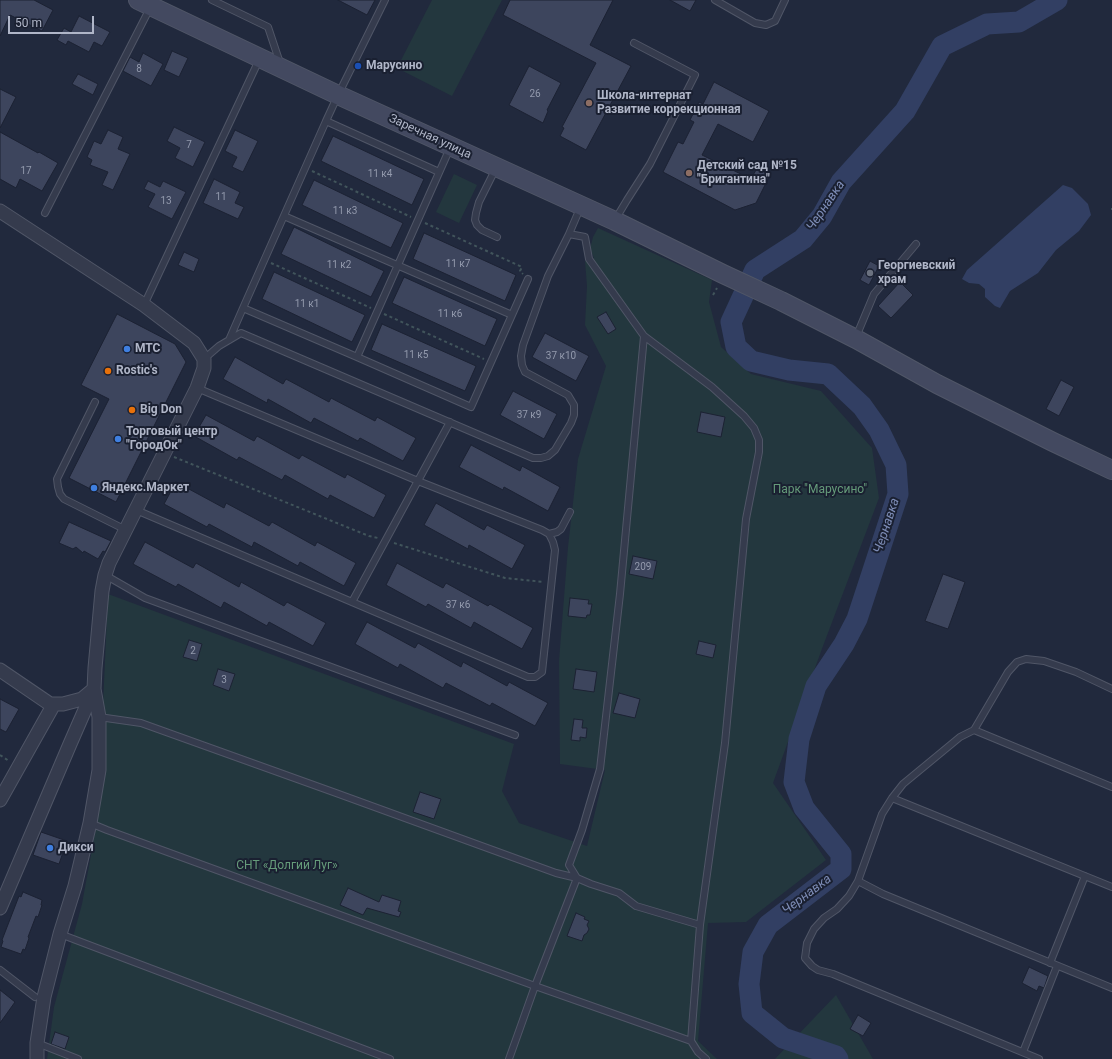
<!DOCTYPE html>
<meta charset="utf-8">
<style>
body{margin:0}
#map{position:relative;width:1112px;height:1059px;overflow:hidden;background:#21293d;font-family:Roboto,sans-serif}
canvas{display:block}
.scale{position:absolute;left:8px;top:16px;width:86px;height:18px;box-sizing:border-box;border:2px solid #b0b6c8;border-top:0;padding-left:5px;font-size:12px;line-height:14px;white-space:nowrap;color:#b0b6c8;-webkit-text-stroke:3px #1a2031;paint-order:stroke}
</style>
<div id="map">
<canvas width="1112" height="1059"></canvas>
<div class="scale">50 m</div>
</div>
<script>
const ctx = document.querySelector('canvas').getContext('2d');
ctx.lineJoin = 'round';
function fillPath(path, color) {
  ctx.fillStyle = color;
  ctx.fill(path, 'evenodd');
}
function toPath(rows) {
  const path = new Path2D();
  for (const r of rows) {
    path.moveTo(r[0], r[1]);
    for (let i = 2; i < r.length; i += 2) path.lineTo(r[i], r[i + 1]);
  }
  return path;
}
function trace(path, color, width, dash) {
  ctx.strokeStyle = color;
  ctx.lineWidth = width;
  ctx.lineCap = dash ? 'butt' : 'round';
  ctx.setLineDash(dash || []);
  ctx.stroke(path);
}
function drawText(font, color, halo, rows, align = 'center') {
  ctx.font = font + ' Roboto,sans-serif';
  ctx.lineWidth = 4;
  ctx.setLineDash([]);
  ctx.textBaseline = 'middle';
  ctx.strokeStyle = halo;
  ctx.fillStyle = color;
  for (const [text, x, y, turn = 0] of rows) {
    ctx.save();
    ctx.translate(x, y);
    ctx.rotate((+turn || 0) * Math.PI / 180);
    ctx.textAlign = isNaN(turn) ? turn : align;
    if (halo) ctx.strokeText(text, 0, 0);
    ctx.fillText(text, 0, 0);
    ctx.restore();
  }
}
fillPath(toPath([
 [432,0,502,0,452,96,397,68],
 [454,174,477,185,459,223,436,212],
 [598,228,712,280,709,302,721,347,751,374,821,391,872,448,879,498,823,646,773,783,826,860,746,922,708,923,698,1041,717,1059,47,1059,54,1007,82,904,93,844,104,761,103,705,108,594,514,744,502,791,519,823,587,846,605,770,560,764,559,661,568,547,578,459,606,366,585,325,587,286,585,261,594,258,590,249,593,237],
 [836,995,873,1059,775,1059]
]), '#23373e');
fillPath(toPath([
 [1063,185,1072,188,1088,204,1091,215,1079,231,1056,250,1038,273,1010,291,1000,308,995,306,985,297,985,289,979,284,969,283,962,279,967,270]
]), '#323f63');
trace(toPath([
 [838,1059,836,1056,783,1038,752,1013,749,984,753,952,768,925,841,869,841,854,804,808,794,782,799,739,816,686,844,644,857,619,898,494,896,465,879,430,862,406,828,374,789,370,751,361,736,347,731,322,755,270,803,239,822,216,841,182,905,111,942,46,987,24,1019,22,1057,0]
]), '#323f63', 21);
const building = toPath([
 [0,0,34,0,53,10,42,31,10,15,0,36,0,0],
 [338,0,375,0,367,15,338,0],
 [510,0,613,0,590,45,631,66,586,150,560,136,564,128,562,127,596,63,503,15,510,0],
 [670,0,696,0,690,11,670,0],
 [79,16,110,32,102,46,94,42,89,52,68,41,66,45,57,40,64,28,71,32,79,16],
 [172,51,188,58,179,77,164,70,172,51],
 [143,53,163,64,151,86,123,71,130,57,139,62,143,53],
 [529,66,561,83,547,110,548,111,543,123,509,105,529,66],
 [78,74,98,84,93,95,72,84,78,74],
 [714,82,769,111,753,142,718,124,702,155,751,179,757,168,770,175,756,203,735,210,663,172,678,142,683,144,694,122,690,120,699,102,703,104,714,82],
 [0,89,16,97,0,128,0,89],
 [174,127,205,142,193,167,175,158,180,148,167,141,174,127],
 [108,130,123,137,118,149,130,154,113,190,102,185,108,172,90,165,92,160,87,157,94,141,101,144,108,130],
 [235,130,258,141,243,172,232,167,237,157,225,151,235,130],
 [0,132,38,153,39,152,58,163,42,191,20,179,16,188,0,179,0,132],
 [333,136,424,179,412,205,321,161,333,136],
 [214,179,240,192,235,203,244,207,238,219,203,203,214,179],
 [314,180,403,223,391,248,302,205,314,180],
 [148,181,160,187,163,181,186,192,172,219,148,207,155,194,144,189,148,181],
 [294,227,384,271,371,297,281,254,294,227],
 [424,233,516,275,505,301,413,259,424,233],
 [184,252,199,259,194,272,178,265,184,252],
 [870,261,879,266,869,285,860,280,870,261],
 [274,272,365,315,352,342,262,299,274,272],
 [404,277,497,319,485,346,392,303,404,277],
 [900,282,913,295,891,318,878,306,900,282],
 [606,312,616,329,608,334,597,317,606,312],
 [117,314,175,344,186,362,116,502,69,478,109,399,81,385,117,314],
 [382,324,476,366,465,391,371,350,382,324],
 [545,333,589,356,576,381,532,357,545,333],
 [235,357,283,384,286,379,329,402,331,398,375,421,377,417,416,438,403,461,360,438,358,441,314,418,311,423,268,399,267,403,223,379,235,357],
 [1061,380,1074,387,1059,416,1046,409,1061,380],
 [513,391,557,414,544,439,500,415,513,391],
 [701,412,725,417,721,437,697,432,701,412],
 [206,415,254,441,257,436,299,459,302,455,345,478,347,474,386,495,374,518,330,495,328,499,285,475,282,480,239,457,237,460,194,436,206,415],
 [471,445,520,471,522,466,560,487,548,511,504,487,503,490,459,467,471,445],
 [176,482,224,508,226,503,269,526,272,522,315,546,317,542,356,563,344,586,300,562,298,566,254,542,252,547,209,524,207,527,164,504,176,482],
 [436,503,484,530,487,525,525,545,512,569,469,545,468,549,424,525,436,503],
 [69,522,111,541,105,552,103,551,98,559,84,551,83,553,76,547,73,549,59,543,69,522],
 [145,542,193,568,196,563,239,587,241,582,284,606,287,602,326,623,313,646,269,622,267,626,224,602,221,608,178,584,176,587,133,564,145,542],
 [633,556,657,561,653,579,629,574,633,556],
 [397,563,443,588,446,583,488,606,490,604,533,628,522,649,474,622,471,628,428,604,426,607,386,585,397,563],
 [943,574,965,582,948,629,925,621,943,574],
 [570,598,589,600,588,604,592,604,590,615,587,615,586,618,568,616,570,598],
 [367,622,415,648,418,643,461,667,463,662,507,686,509,682,548,703,535,726,492,703,490,706,446,683,443,688,400,664,398,668,355,644,367,622],
 [189,640,202,644,197,661,183,657,189,640],
 [699,641,716,645,713,658,696,654,699,641],
 [218,669,235,674,229,691,213,685,218,669],
 [576,669,597,672,594,692,573,689,576,669],
 [619,693,640,699,635,718,613,713,619,693],
 [0,699,19,709,6,732,0,729,0,699],
 [574,719,583,720,582,728,587,728,586,738,580,737,580,741,571,740,574,719],
 [420,792,441,799,434,819,413,812,420,792],
 [41,832,67,841,59,864,33,855,41,832],
 [348,888,379,902,382,895,401,901,398,911,401,912,399,917,367,908,363,915,340,905,348,888],
 [23,892,42,900,41,905,42,905,38,917,36,916,28,937,29,938,25,950,23,949,21,954,1,947,3,941,2,940,19,896,21,897,23,892],
 [576,913,585,917,584,919,589,921,587,925,589,929,587,933,584,935,582,941,567,936,576,913],
 [1029,967,1048,976,1044,988,1039,986,1037,991,1022,983,1029,967],
 [0,990,15,1002,0,1023,0,990],
 [858,1015,871,1023,863,1036,850,1029,858,1015],
 [55,1032,69,1037,65,1049,51,1044,55,1032]
]);
fillPath(building, '#3d455d');
trace(building, '#1c2233', 1);
const lane = toPath([
 [212,0,268,27,280,63],
 [715,0,755,23,766,25,775,21,785,0],
 [326,121,338,95,385,0],
 [496,168,479,202,476,213,475,220,477,225,482,230,497,237],
 [439,172,326,121,243,308,357,357,471,407,528,279],
 [45,213,150,8],
 [284,216,512,315],
 [615,220,627,200,650,164,695,75,634,43],
 [144,305,259,60],
 [644,336,712,387,744,416,754,428,759,440,759,452,746,519,725,743,700,925,691,1041,698,1052,706,1059],
 [856,337,874,294,916,244],
 [229,340,243,308],
 [357,357,450,148],
 [204,359,219,346,241,333,533,458,541,458,548,456,555,450,571,423,574,415,574,405,568,395,525,372,522,365,521,356,523,345,548,276,569,234],
 [95,402,57,479,58,487,60,494,64,499,126,530],
 [136,510,528,677,535,677,542,672,555,550,553,542,549,534,542,530,418,481,197,388],
 [549,534,557,532,561,529,570,512],
 [105,575,145,598,515,735],
 [352,602,450,422],
 [99,717,141,723,336,793,556,873,577,878,591,884,619,893,636,906,700,925],
 [974,730,1112,787],
 [892,798,1112,887],
 [90,823,107,830,535,986,691,1041],
 [858,881,883,894,1112,988],
 [60,934,390,1059],
 [1050,963,1085,876],
 [0,970,35,997],
 [37,1043,78,1059],
 [1023,1052,1057,966],
 [509,1059,535,986,577,878,569,865,582,830,600,769,620,594,644,336,589,259,585,237,569,234,581,206],
 [1039,1059,833,974,818,970,812,966,805,958,807,943,814,929,824,918,837,909,849,896,858,881,882,814,892,798,903,784,960,737,974,730,1008,672,1017,662,1026,659,1044,661,1076,672,1112,689]
]);
const street = toPath([
 [0,211,144,305,194,343,204,359,204,368,197,388,109,563,105,575,102,591,95,668,94,689,99,717,99,770,90,823,75,886,60,934,44,997,37,1043,37,1059],
 [0,670,50,704,63,704,82,699,94,689],
 [0,800,54,704],
 [0,908,70,744,94,689]
]);
const secondary = toPath([
 [138,0,338,95,615,221,723,274,781,301,856,339,937,384,1053,442,1112,470]
]);
trace(lane, '#505667', 8);
trace(street, '#505667', 15);
trace(secondary, '#505667', 20);
trace(toPath([
 [312,171,411,217],
 [1111,209,1112,209],
 [425,223,522,267,520,271,523,274],
 [271,263,371,308],
 [713,295,717,288],
 [384,314,484,359],
 [174,457,369,536,378,538],
 [394,543,505,578,544,582],
 [0,755,9,761]
]), '#41545b', 2, [3, 3]);
trace(lane, '#353b4d', 6);
trace(street, '#353b4d', 13);
trace(secondary, '#434960', 18);
for (const [x, y, r, color] of [
 [358,66,4,"#1a4fb4"],
 [589,103,4,"#8d6e63"],
 [689,173,4,"#8d6e63"],
 [870,273,4,"#6b7280"],
 [127,349,4,"#3f7fe0"],
 [108,371,4,"#e8710a"],
 [132,410,4,"#e8710a"],
 [118,439,4,"#3f7fe0"],
 [94,488,4,"#3f7fe0"],
 [50,848,4,"#3f7fe0"]
]) {
  const dot = new Path2D();
  dot.arc(x, y, r, 0, 2 * Math.PI);
  ctx.fillStyle = color;
  ctx.fill(dot);
  trace(dot, '#1a2031', 1.5);
}
drawText('10px', '#939aad', null, [
 ["8",139,69],
 ["26",535,94],
 ["7",189,145],
 ["17",26,171],
 ["11 к4",380,174],
 ["11",221,197],
 ["13",166,201],
 ["11 к3",345,211],
 ["11 к7",458,264],
 ["11 к2",339,265],
 ["11 к1",307,304],
 ["11 к6",450,314],
 ["11 к5",416,355],
 ["37 к10",561,356],
 ["37 к9",529,415],
 ["209",643,567],
 ["37 к6",458,605],
 ["2",193,651],
 ["3",224,680]
]);
drawText('bold 12px', '#b0b6c8', '#1a2031', [
 ["Марусино",366,66],
 ["Школа-интернат",597,96],
 ["Развитие коррекционная",597,110],
 ["Детский сад №15",697,166],
 ["\"Бригантина\"",697,180],
 ["Георгиевский",878,266],
 ["храм",878,280],
 ["МТС",135,349],
 ["Rostic's",116,371],
 ["Big Don",140,410],
 ["Торговый центр",126,432],
 ["\"ГородОк\"",126,446],
 ["Яндекс.Маркет",102,488],
 ["Дикси",58,848]
], 'left');
drawText('12px', '#b0b6c8', '#1a2031', [
 ["Заречная улица",430,137,25]
]);
drawText('12px', '#659b7a', '#1a2031', [
 ["Парк \"Марусино\"",820,490],
 ["СНТ «Долгий Луг»",287,866]
]);
drawText('italic 13px', '#7e8db7', '#1a2031', [
 ["Чернавка",826,206,-56],
 ["Чернавка",887,526,-72],
 ["Чернавка",807,895,-37]
]);
</script>
